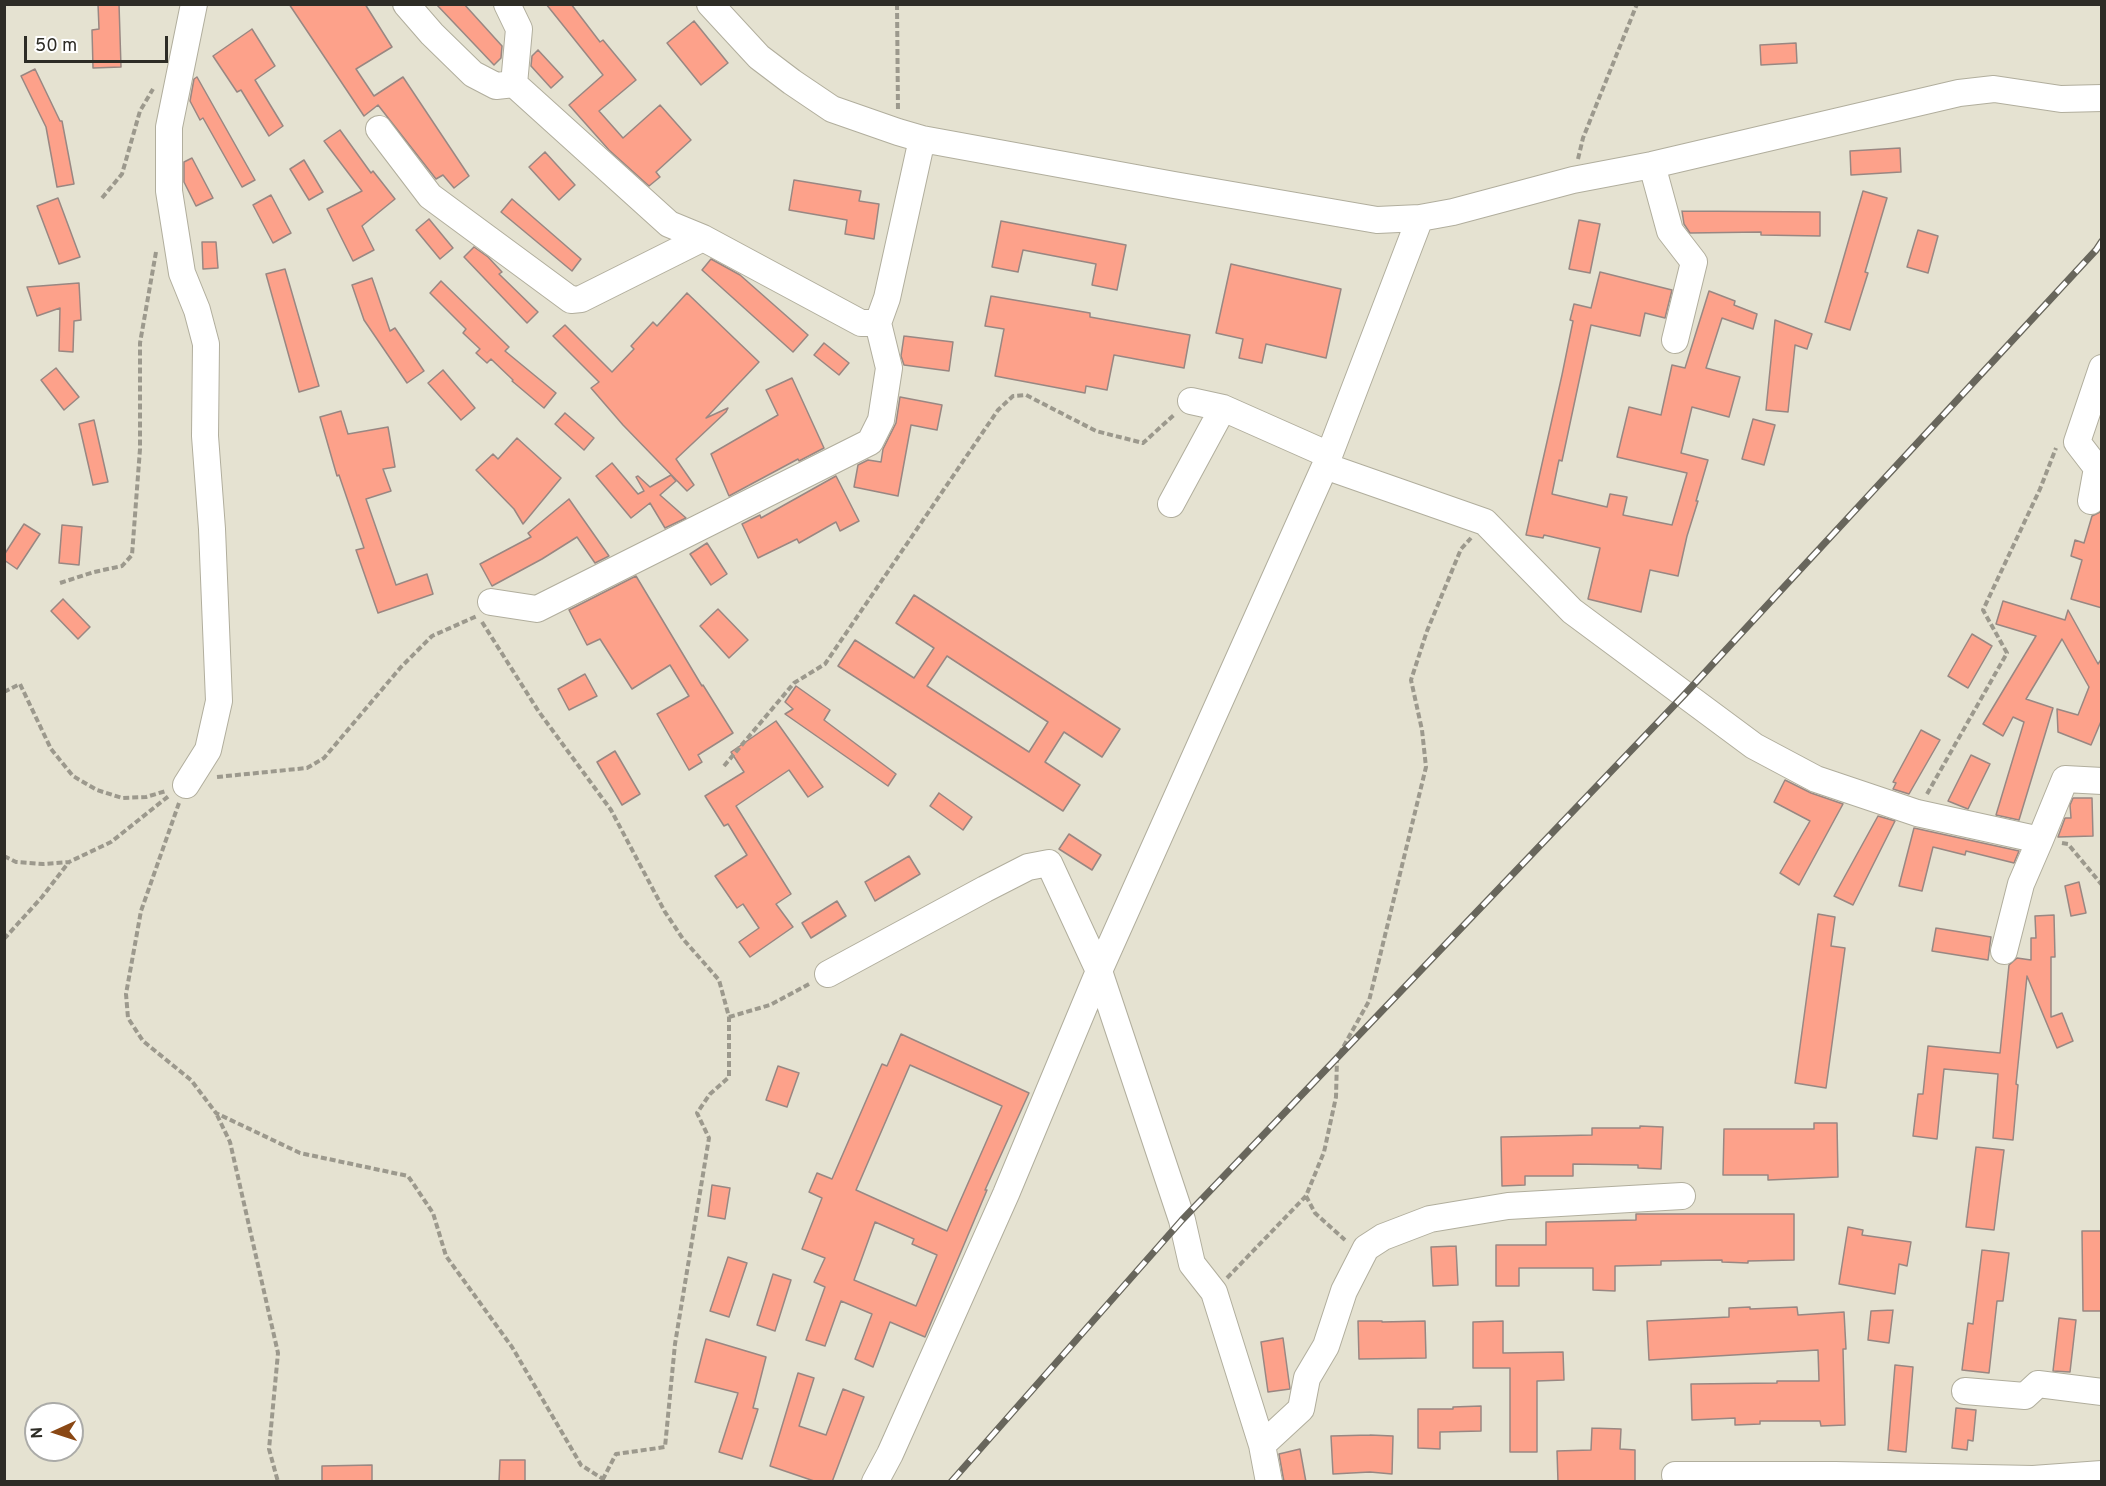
<!DOCTYPE html>
<style>
body{margin:0}
#map{position:relative;width:2106px;height:1486px;overflow:hidden;background:#e5e2d1;font-family:Overpass,sans-serif}
canvas{display:block}
.frame{position:absolute;inset:0;border:6px solid #2d2c26;pointer-events:none}
.north{position:absolute;left:24px;top:1402px;width:60px;height:60px;box-sizing:border-box;background:#fff;border:2px solid #ababa8;border-radius:50%;rotate:267deg;font-size:16px;font-weight:700;line-height:24px;text-align:center;color:#2d2c26}
.north::after{content:'';display:block;margin:auto;width:21px;height:27px;background:#8a4815;clip-path:polygon(50% 0,100% 100%,50% 72%,0 100%)}
.scale{position:absolute;left:24px;top:36px;width:144px;height:27px;box-sizing:border-box;border:3px solid #2d2c26;border-top:0;padding-left:8px;font-size:18px;line-height:21px;white-space:nowrap;color:#2d2c26;-webkit-text-stroke:4px #fff;paint-order:stroke}
</style>
<div id="map">
<canvas width="2106" height="1486"></canvas>
<div class="frame"></div>
<div class="north">N</div>
<div class="scale">50 m</div>
</div>
<script>
const ctx = document.querySelector('canvas').getContext('2d');
ctx.lineJoin = 'round';
function fillPath(path, color) {
  ctx.fillStyle = color;
  ctx.fill(path, 'evenodd');
}
function toPath(rows) {
  const path = new Path2D();
  for (const r of rows) {
    path.moveTo(r[0], r[1]);
    for (let i = 2; i < r.length; i += 2) path.lineTo(r[i], r[i + 1]);
  }
  return path;
}
function trace(path, color, width, dash) {
  ctx.strokeStyle = color;
  ctx.lineWidth = width;
  ctx.lineCap = dash ? 'butt' : 'round';
  ctx.setLineDash(dash || []);
  ctx.stroke(path);
}
const building = toPath([
 [98,4,119,4,121,67,93,68,92,30,99,29,98,4],
 [289,4,365,4,392,47,356,69,374,96,403,77,469,176,454,188,443,175,436,179,378,105,364,116,289,4],
 [436,4,464,4,502,46,501,58,494,65,436,4],
 [546,4,571,4,600,42,603,40,636,80,599,111,623,138,660,105,691,140,656,172,660,177,649,186,609,150,569,105,603,75,546,4],
 [694,21,728,63,701,85,667,43,694,21],
 [252,29,275,66,255,80,283,126,269,136,241,90,237,92,213,56,252,29],
 [1796,43,1797,63,1761,65,1760,45,1796,43],
 [538,50,563,77,551,88,531,66,532,56,538,50],
 [35,69,60,121,62,121,74,184,57,187,46,127,21,76,35,69],
 [197,77,255,180,242,187,203,118,200,120,190,101,194,79,197,77],
 [340,130,371,173,373,171,395,199,362,226,374,250,353,261,327,209,362,191,324,141,340,130],
 [1900,148,1901,172,1851,175,1850,151,1900,148],
 [545,152,575,185,559,200,529,167,545,152],
 [192,158,213,198,196,206,184,182,184,162,192,158],
 [304,160,323,192,309,200,290,169,304,160],
 [794,180,861,191,859,201,879,204,874,239,845,234,847,220,789,210,794,180],
 [1863,191,1887,198,1865,272,1868,273,1850,330,1825,322,1863,191],
 [271,195,291,233,273,243,253,205,271,195],
 [58,198,80,257,59,264,37,206,58,198],
 [512,199,581,259,572,271,501,212,512,199],
 [1682,211,1820,212,1820,236,1761,235,1761,232,1690,233,1684,224,1682,211],
 [429,219,453,248,440,259,416,230,429,219],
 [1579,220,1600,224,1590,273,1569,269,1579,220],
 [1001,221,1126,245,1117,290,1092,285,1096,264,1023,250,1018,272,992,267,1001,221],
 [1918,230,1938,236,1928,273,1907,267,1918,230],
 [202,242,216,242,218,268,203,269,202,242],
 [474,247,488,257,502,272,499,274,538,312,527,323,464,257,474,247],
 [711,259,740,275,808,335,793,352,702,270,711,259],
 [1231,264,1341,289,1326,358,1266,344,1262,363,1239,358,1243,339,1216,333,1231,264],
 [285,269,319,386,299,392,266,274,285,269],
 [1600,272,1672,290,1665,318,1645,313,1640,336,1591,325,1562,461,1559,460,1552,494,1607,507,1610,494,1627,497,1623,515,1672,525,1687,473,1617,457,1629,407,1661,415,1672,365,1685,368,1709,291,1735,301,1734,305,1757,314,1753,329,1722,318,1706,368,1740,377,1729,417,1692,407,1681,453,1708,460,1696,501,1698,501,1687,536,1678,576,1650,570,1641,612,1588,599,1600,548,1544,535,1543,538,1526,535,1562,375,1573,321,1570,320,1574,304,1591,308,1600,272],
 [372,278,390,331,395,328,424,371,407,383,364,320,352,285,372,278],
 [441,281,509,347,505,351,556,393,544,408,512,381,513,380,491,359,487,363,476,353,480,349,463,333,466,329,430,293,441,281],
 [79,283,81,320,74,321,73,352,59,351,60,308,37,316,27,287,79,283],
 [687,293,759,362,706,418,728,408,726,412,676,459,694,485,687,491,623,425,591,388,599,382,553,336,565,325,612,372,634,349,631,346,653,322,657,326,687,293],
 [991,296,1090,313,1090,317,1190,335,1184,368,1114,355,1107,390,1086,386,1085,393,995,376,1004,329,985,326,991,296],
 [1775,320,1812,334,1807,349,1795,345,1788,412,1766,410,1775,320],
 [904,336,953,342,949,371,904,365,901,356,904,336],
 [824,343,849,363,839,375,814,355,824,343],
 [56,368,79,397,64,410,41,380,56,368],
 [443,370,475,408,461,420,428,383,443,370],
 [792,378,824,448,799,461,798,459,729,496,711,454,778,415,766,390,792,378],
 [900,397,942,405,937,430,911,425,898,496,854,487,858,465,868,460,881,462,883,449,896,423,900,397],
 [341,411,348,434,388,427,395,467,383,469,391,491,366,499,396,585,427,574,433,594,378,613,356,550,364,548,339,475,337,476,320,417,341,411],
 [565,413,594,438,584,450,555,424,565,413],
 [1753,419,1775,425,1764,465,1742,459,1753,419],
 [94,420,108,482,93,485,79,424,94,420],
 [517,438,561,478,523,524,514,509,476,470,493,454,498,459,517,438],
 [612,463,638,494,644,491,636,477,638,476,650,487,671,475,676,481,660,495,686,518,665,528,650,503,631,518,596,476,612,463],
 [836,476,859,521,840,531,836,522,799,543,797,539,758,558,742,524,760,515,761,518,836,476],
 [569,499,609,556,595,563,577,537,542,559,492,586,480,564,531,537,528,533,569,499],
 [2102,511,2102,608,2071,599,2082,560,2071,556,2075,540,2084,543,2092,516,2102,511],
 [24,524,40,534,17,569,4,560,4,555,24,524],
 [62,525,82,527,79,565,59,563,62,525],
 [707,543,727,574,711,585,690,554,707,543],
 [636,576,702,686,703,685,733,733,698,755,702,762,689,770,657,714,689,696,670,665,632,689,600,639,587,645,569,610,636,576],
 [914,595,1120,729,1102,757,1064,732,1045,762,1080,785,1063,811,838,666,855,640,914,678,934,648,896,623,914,595],
 [947,656,1048,722,1029,752,927,686,947,656],
 [63,599,90,627,78,639,51,611,63,599],
 [2003,601,2065,620,2068,610,2098,664,2102,658,2102,719,2091,745,2058,732,2057,709,2078,715,2089,687,2062,639,2026,699,2053,708,2019,820,1996,815,2024,722,2013,717,2003,736,1983,724,2036,636,1996,624,2003,601],
 [718,609,748,640,729,658,700,626,718,609],
 [1972,634,1992,646,1968,688,1948,676,1972,634],
 [585,674,597,696,569,710,558,689,585,674],
 [796,686,830,710,824,720,896,774,888,786,785,714,793,709,785,702,796,686],
 [776,721,823,787,808,797,789,770,736,806,791,894,776,904,793,927,750,957,739,942,759,928,743,904,737,908,715,876,747,855,728,824,724,826,705,796,744,772,731,752,776,721],
 [1921,730,1940,740,1909,794,1893,789,1896,783,1893,782,1921,730],
 [615,751,640,794,622,805,597,762,615,751],
 [1971,755,1990,764,1968,809,1948,801,1971,755],
 [1785,780,1811,793,1843,804,1799,885,1780,873,1810,821,1774,802,1785,780],
 [939,793,972,817,963,830,930,806,939,793],
 [2073,798,2092,798,2093,836,2058,837,2065,818,2071,818,2070,805,2073,798],
 [1878,816,1895,821,1853,905,1834,896,1878,816],
 [1914,828,2019,851,2014,863,1966,851,1965,855,1933,847,1922,891,1899,886,1914,828],
 [1069,834,1101,855,1092,870,1059,849,1069,834],
 [909,856,920,874,875,901,865,882,909,856],
 [2079,882,2086,913,2071,916,2065,886,2079,882],
 [837,901,846,916,811,938,802,923,837,901],
 [1818,914,1835,917,1831,946,1845,948,1826,1088,1795,1083,1818,914],
 [2054,915,2055,957,2051,957,2051,1017,2062,1013,2073,1041,2057,1048,2027,976,2016,1084,2018,1085,2013,1140,1993,1138,1998,1074,1944,1069,1937,1139,1913,1136,1918,1094,1923,1094,1928,1046,2000,1053,2009,965,2017,958,2031,960,2031,938,2036,938,2035,916,2054,915],
 [1936,928,1991,937,1988,960,1932,951,1936,928],
 [901,1034,1029,1093,985,1190,987,1190,925,1337,890,1322,873,1367,855,1359,872,1314,841,1301,825,1346,806,1340,825,1287,814,1282,825,1258,802,1249,822,1198,809,1192,817,1173,832,1179,882,1064,887,1066,901,1034],
 [910,1065,1002,1106,947,1231,856,1190,910,1065],
 [875,1222,914,1239,912,1244,937,1255,916,1306,854,1280,875,1222],
 [778,1066,799,1073,787,1107,766,1100,778,1066],
 [1814,1123,1837,1123,1838,1177,1768,1180,1768,1175,1723,1175,1724,1129,1814,1129,1814,1123],
 [1640,1126,1663,1127,1661,1169,1638,1168,1638,1165,1573,1164,1573,1176,1525,1176,1525,1185,1502,1186,1501,1137,1592,1135,1592,1128,1640,1128,1640,1126],
 [1976,1147,2004,1150,1994,1230,1966,1227,1976,1147],
 [712,1185,730,1188,725,1219,708,1216,712,1185],
 [1636,1214,1794,1214,1794,1260,1748,1261,1748,1263,1722,1262,1722,1260,1661,1261,1661,1265,1615,1266,1615,1291,1593,1290,1593,1268,1519,1268,1519,1286,1496,1286,1496,1245,1546,1245,1546,1222,1636,1220,1636,1214],
 [1848,1227,1863,1230,1862,1235,1911,1242,1907,1266,1899,1264,1895,1294,1839,1284,1848,1227],
 [2082,1231,2102,1231,2102,1311,2083,1311,2082,1231],
 [1456,1246,1458,1285,1433,1286,1431,1247,1456,1246],
 [1982,1250,2009,1253,2003,1301,1997,1301,1989,1373,1962,1370,1968,1323,1973,1324,1982,1250],
 [728,1257,747,1263,729,1317,710,1311,728,1257],
 [773,1274,791,1280,775,1331,757,1325,773,1274],
 [1750,1307,1750,1309,1797,1307,1798,1315,1844,1312,1846,1349,1843,1349,1845,1425,1821,1426,1820,1421,1760,1421,1760,1424,1735,1425,1735,1418,1692,1420,1691,1384,1777,1383,1777,1381,1819,1381,1818,1350,1649,1360,1647,1321,1729,1317,1729,1308,1750,1307],
 [1893,1310,1889,1343,1868,1340,1871,1311,1893,1310],
 [2059,1318,2076,1320,2070,1372,2053,1371,2059,1318],
 [1358,1321,1382,1321,1382,1322,1425,1321,1426,1358,1359,1359,1358,1321],
 [1503,1321,1503,1353,1563,1352,1564,1380,1537,1381,1537,1452,1510,1452,1510,1368,1473,1368,1473,1322,1503,1321],
 [1283,1338,1290,1389,1268,1392,1261,1342,1283,1338],
 [706,1339,766,1357,753,1408,758,1409,742,1459,719,1452,738,1393,695,1382,706,1339],
 [1895,1365,1913,1367,1906,1452,1888,1450,1895,1365],
 [798,1373,814,1378,799,1426,826,1435,843,1389,864,1397,832,1482,817,1482,770,1466,798,1373],
 [1481,1406,1481,1431,1440,1432,1440,1449,1418,1448,1418,1409,1453,1409,1453,1407,1481,1406],
 [1956,1408,1976,1410,1973,1441,1968,1440,1967,1450,1952,1448,1956,1408],
 [1592,1428,1621,1429,1620,1449,1635,1450,1635,1481,1558,1482,1557,1451,1591,1450,1592,1428],
 [1370,1435,1393,1436,1392,1474,1370,1472,1333,1474,1331,1436,1370,1435],
 [1300,1449,1306,1482,1284,1482,1279,1454,1300,1449],
 [500,1460,525,1460,525,1482,499,1482,500,1460],
 [372,1465,372,1482,322,1482,322,1466,372,1465]
]);
fillPath(building, '#fda18a');
trace(building, '#998782', 1.5);
const minor = toPath([
 [406,4,432,34,473,74,496,86,514,84,669,224,703,238,861,323,878,323],
 [507,4,519,29,514,84],
 [710,4,759,57,792,82,832,109,898,132,922,139,1174,185,1377,220,1420,218,1453,212,1573,180,1652,165,1959,93,1994,89,2061,99,2102,98],
 [379,129,430,196,571,300,581,299,703,238],
 [1652,165,1670,231,1694,262,1675,340],
 [1191,401,1223,408,1329,455],
 [1325,466,1485,522,1572,611,1754,746,1816,779,1917,813,2040,840,2065,779,2102,781],
 [2091,501,2097,468,2077,442,2102,368],
 [1171,504,1223,408],
 [491,602,537,609,870,442,881,420,889,368,878,323,887,298,922,139],
 [186,785,208,750,219,701,212,529,205,436,206,344,197,310,182,273,169,191,169,127,194,4],
 [2004,951,2021,884,2040,840],
 [828,974,985,889,1028,867,1049,863,1099,971,1182,1220,1192,1264,1214,1292,1262,1445,1269,1482],
 [1965,1391,2025,1396,2038,1384,2102,1392],
 [1262,1445,1301,1409,1307,1378,1326,1346,1344,1291,1366,1248,1383,1237,1430,1219,1508,1206,1682,1196],
 [1675,1475,1835,1475,2033,1479,2102,1474],
 [875,1482,890,1454,1006,1194,1099,971,1325,466,1420,218]
]);
trace(minor, '#b1ae9d', 28);
trace(toPath([
 [897,4,898,111],
 [1578,159,1583,138,1637,4],
 [102,198,122,174,140,111,153,89],
 [60,583,94,572,122,566,132,555,140,449,140,343,156,252],
 [482,622,539,712,611,810,665,912,683,939,719,980,729,1017,729,1077,710,1094,697,1113,709,1138,675,1344,665,1447,616,1454,603,1479],
 [4,692,20,684,51,749,73,776,97,790,122,798,146,797,166,791],
 [724,766,794,683,825,664,998,410,1013,396,1026,395,1096,431,1143,443,1175,414],
 [217,777,307,768,324,758,401,667,432,636,477,616],
 [1927,794,2007,653,1983,610,2040,489,2056,448],
 [179,803,141,911,126,994,128,1018,143,1041,191,1080,216,1113,300,1153,408,1176,433,1213,446,1256,512,1347,581,1465,603,1479,603,1482],
 [2062,843,2068,844,2102,885],
 [4,856,16,862,43,864,69,862,111,842,170,795],
 [4,939,42,897,69,862],
 [729,1017,770,1005,811,983],
 [217,1115,230,1142,278,1353,269,1449,278,1482],
 [1306,1196,1315,1213,1345,1240],
 [1227,1278,1306,1196,1324,1152,1336,1097,1337,1058,1369,1001,1426,767,1422,730,1411,680,1427,631,1461,549,1471,538]
]), '#9c998d', 4, [6, 3]);
trace(minor, '#fff', 26);
const rail = toPath([
 [951,1482,1182,1220,1685,694,2096,250,2102,241]
]);
trace(rail, '#68665c', 7);
trace(rail, '#fff', 4.5, [14]);
</script>
